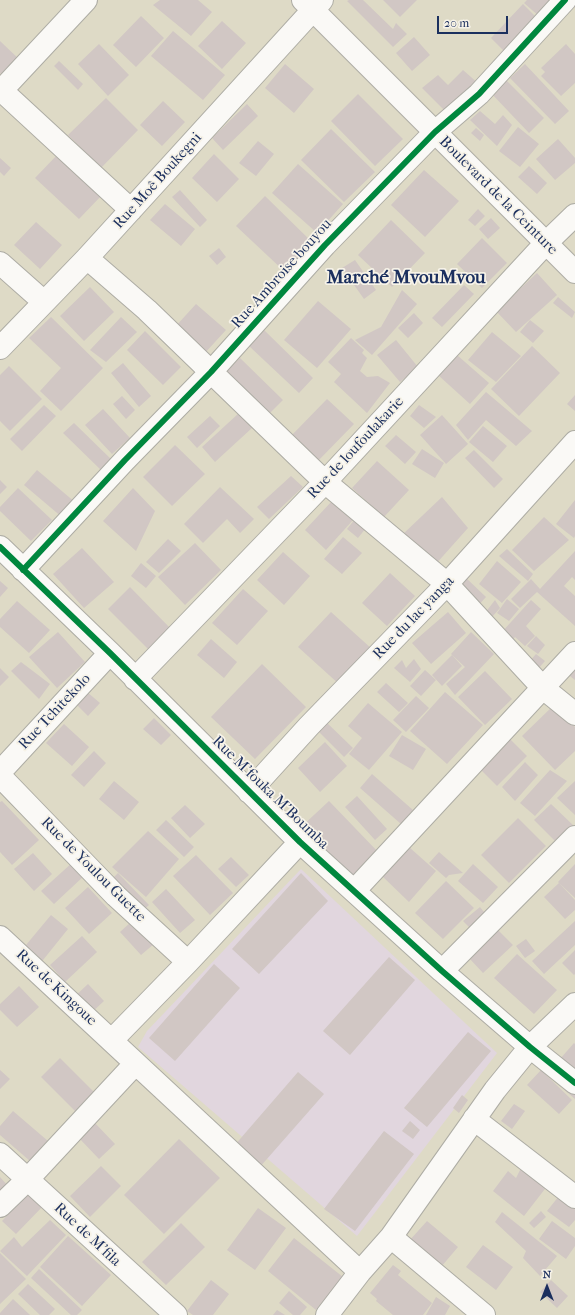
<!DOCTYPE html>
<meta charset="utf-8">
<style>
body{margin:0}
#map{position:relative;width:575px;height:1315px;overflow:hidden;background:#dedac6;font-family:"IM FELL French Canon",serif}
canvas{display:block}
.north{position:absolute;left:527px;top:1267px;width:40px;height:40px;-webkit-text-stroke:3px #f7f3e8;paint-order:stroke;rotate:0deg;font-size:11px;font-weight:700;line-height:16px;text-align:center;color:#1b2f5e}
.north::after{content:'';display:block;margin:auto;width:14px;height:18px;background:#1b2f5e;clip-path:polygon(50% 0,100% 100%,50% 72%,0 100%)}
.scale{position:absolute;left:437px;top:16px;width:71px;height:18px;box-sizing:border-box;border:2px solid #1b2f5e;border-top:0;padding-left:5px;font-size:12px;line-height:14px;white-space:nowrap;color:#1b2f5e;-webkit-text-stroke:3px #f7f3e8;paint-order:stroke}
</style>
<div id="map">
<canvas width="575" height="1315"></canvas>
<div class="north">N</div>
<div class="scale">20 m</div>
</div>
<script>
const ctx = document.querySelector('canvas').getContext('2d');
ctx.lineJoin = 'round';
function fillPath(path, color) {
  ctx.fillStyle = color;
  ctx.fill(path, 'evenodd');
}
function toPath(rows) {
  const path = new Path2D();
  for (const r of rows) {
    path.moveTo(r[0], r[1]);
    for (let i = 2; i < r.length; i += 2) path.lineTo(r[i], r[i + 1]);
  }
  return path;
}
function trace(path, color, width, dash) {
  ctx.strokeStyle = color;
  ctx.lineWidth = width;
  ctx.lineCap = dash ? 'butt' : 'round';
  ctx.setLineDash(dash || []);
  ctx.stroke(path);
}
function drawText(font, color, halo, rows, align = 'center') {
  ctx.font = font + ' "IM FELL French Canon",serif';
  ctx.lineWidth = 3.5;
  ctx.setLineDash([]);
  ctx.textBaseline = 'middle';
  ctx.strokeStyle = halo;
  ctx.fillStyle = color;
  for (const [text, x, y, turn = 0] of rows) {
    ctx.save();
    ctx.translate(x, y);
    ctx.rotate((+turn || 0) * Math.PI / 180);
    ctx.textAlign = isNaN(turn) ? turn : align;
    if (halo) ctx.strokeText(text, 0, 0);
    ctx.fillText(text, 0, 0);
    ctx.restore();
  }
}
fillPath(toPath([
 [301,869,497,1053,357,1236,138,1047,147,1031]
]), '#e1d6de');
fillPath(toPath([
 [160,0,198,0,212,12,191,36,153,5],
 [349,0,363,0,393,29,396,23,407,34,393,47,347,1],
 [383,0,417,0,400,17],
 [527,0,556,0,540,17,524,3],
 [523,4,538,19,506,53,491,38],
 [141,16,164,38,136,67,113,45],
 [222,21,246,43,222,69,198,46],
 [173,31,225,75,203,100,151,56],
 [414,37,430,55,412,71,396,53],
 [0,41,21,61,5,78,0,73],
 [99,44,129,75,108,96,78,64],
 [566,44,575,54,575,83,561,96,541,76,545,72,541,68],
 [59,61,83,84,78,90,54,66],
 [285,64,314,89,294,113,265,88],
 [525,64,569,111,555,124,510,78],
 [463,70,479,84,446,112,422,88,438,75,448,85],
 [503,77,544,118,529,133,489,91],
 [358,94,403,139,375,166,331,121],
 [106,98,138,130,101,168,68,135],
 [163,101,185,122,162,146,140,125],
 [247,104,258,116,223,150,212,138],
 [480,111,495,124,503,115,512,125,497,146,470,120],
 [518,127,539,144,520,167,499,151],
 [476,128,484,135,480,141,471,133],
 [331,129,375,172,344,202,301,160],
 [558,139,575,158,575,163,555,180,536,159],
 [258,141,274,154,256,176,239,163],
 [58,154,102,195,79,219,35,178],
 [214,154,239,179,217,202,192,178],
 [0,158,11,168,4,176,0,172],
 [298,164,343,204,317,233,272,193],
 [529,166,547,183,537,194,518,177],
 [424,170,459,201,425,237,391,205],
 [180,190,207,220,200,227,172,197],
 [265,196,313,243,285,272,236,226],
 [165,204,195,229,181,246,150,220],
 [478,209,485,216,475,226,468,220],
 [491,218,500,228,488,239,479,229],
 [391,220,425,253,392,287,358,255],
 [36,222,62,245,40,269,14,245],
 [482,238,507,263,482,288,457,264],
 [219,248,226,257,217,265,209,256],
 [355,260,376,290,364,299,342,268],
 [537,273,557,295,516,332,496,311],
 [464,285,474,294,442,327,432,318],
 [90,287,114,312,84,341,60,316],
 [402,290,417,304,372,355,355,340,381,327],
 [558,297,575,312,572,318,553,303],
 [318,301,351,329,317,368,284,340],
 [196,304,226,330,204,354,175,327],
 [414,313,423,323,408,338,398,328],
 [51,317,103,368,61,411,40,391,61,368,29,338],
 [121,317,137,332,106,362,90,350],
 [530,320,544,331,533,343,520,332],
 [264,330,313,378,299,393,249,346],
 [145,331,181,367,163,385,127,350],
 [492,332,521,356,496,382,468,360],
 [351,338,364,350,362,353,367,358,360,371,367,377,378,376,390,383,367,413,334,382,341,374,328,362],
 [396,340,418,367,400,382,377,355],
 [532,346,560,373,519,416,491,389],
 [457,355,489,383,470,404,438,375],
 [240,358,283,400,267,416,224,373],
 [123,363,151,396,139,407,111,373],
 [9,366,42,399,10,431,0,421,0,375],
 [486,392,532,431,516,446,486,420,468,440,456,425],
 [575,395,575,411,567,404],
 [122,396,135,410,126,419,113,404],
 [327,399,354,424,317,462,291,436],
 [44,405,56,416,22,451,10,439],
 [419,405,436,417,424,428,410,416],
 [103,409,130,438,112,454,85,425],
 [239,413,252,428,215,462,202,447],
 [442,415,468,444,446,464,420,435],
 [210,416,220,426,197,448,187,437],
 [74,423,113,461,102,471,63,433],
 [483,426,507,446,493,462,469,442],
 [396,435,416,452,405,464,385,446],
 [175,445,205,474,172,506,143,477],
 [422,449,444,463,435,478,412,464],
 [474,450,503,479,494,488,465,458],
 [377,461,409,490,384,517,352,488],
 [37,470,76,503,63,518,24,485],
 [291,476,303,487,269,519,257,507],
 [0,480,7,487,0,494],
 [220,487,254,519,240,533,227,519,203,543,184,524],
 [18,488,52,520,31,541,0,511,0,507],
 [133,488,155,511,136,551,103,521],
 [442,497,468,528,435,565,402,535],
 [575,500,575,536,574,538,556,524],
 [332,501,353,520,326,550,305,530],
 [544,517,569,540,534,571,512,550],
 [355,519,366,528,358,538,347,529],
 [343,537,362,553,342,574,324,559],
 [168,539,181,551,159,573,146,562],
 [195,543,221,570,185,605,158,577],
 [82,548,114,582,84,608,53,574],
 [507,549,533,574,528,581,499,556],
 [575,551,575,580,572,577,564,586,575,596,575,626,537,592,520,608,511,599,531,579,540,589],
 [283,552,310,576,284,605,257,580],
 [497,561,521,582,502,603,479,584],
 [141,563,156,576,146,588,131,576],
 [390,573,415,596,387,626,362,603],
 [464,576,486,597,476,608,453,587],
 [0,581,8,588,0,597],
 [130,587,170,628,148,649,108,609],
 [243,589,268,611,237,645,212,623],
 [507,599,519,609,509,621,497,613],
 [495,600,500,608,492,617,503,628,482,617],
 [531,600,541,609,526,626,535,636,525,646,515,637,511,642,501,633],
 [17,601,50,630,29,653,0,627,0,619],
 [331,612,372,649,340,685,298,647],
 [448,612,466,633,431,664,412,643],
 [58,632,85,662,57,688,29,657],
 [471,632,494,654,455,695,446,684,465,667,451,654],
 [536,636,545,645,538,654,527,646],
 [211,639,237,662,224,678,197,655],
 [536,654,545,661,538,669,529,662],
 [452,655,462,666,442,686,432,675],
 [414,659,421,669,410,682,394,668,402,660,406,668],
 [21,662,50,684,39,699,11,671],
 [262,664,306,707,255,759,211,717],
 [0,668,9,677,0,686],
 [575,668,575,680,566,673],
 [425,670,436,680,421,696,410,686],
 [485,671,512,699,485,725,458,697],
 [386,683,408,703,399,712,377,692],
 [87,692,100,703,88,716,76,704],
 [445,692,483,725,447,764,410,731],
 [416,696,429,708,406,732,393,720],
 [368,703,402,732,369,770,349,754,362,738,348,726],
 [554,705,575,727,575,751,555,770,522,736],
 [154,718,171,735,161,745,143,729],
 [323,719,353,748,344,757,315,728],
 [64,724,89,747,72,766,46,743],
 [402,735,426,749,413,770,389,756],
 [509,738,527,756,497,786,479,768],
 [325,742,347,766,320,792,298,768],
 [94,751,106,763,84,787,71,775],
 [525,762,538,775,515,801,502,787],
 [550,770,567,781,535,816,520,803],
 [372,774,413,810,401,824,360,788],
 [114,781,139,802,124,820,99,799],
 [575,781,575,815,557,798],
 [357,796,387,829,375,840,345,807],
 [2,801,39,840,12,865,0,852,0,802],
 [329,801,380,854,351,881,300,828],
 [551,804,574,826,557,843,534,820],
 [185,805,205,824,190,838,171,818],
 [518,818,546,846,509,883,481,855],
 [166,820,194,847,184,857,156,830],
 [148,831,179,859,146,897,112,867],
 [409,847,436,871,409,902,381,875],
 [439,852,463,873,449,875,446,878,429,863],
 [33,853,52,874,34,891,14,869],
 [196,855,233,893,210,915,173,876],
 [231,857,249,875,236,887,218,869],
 [73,862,85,875,54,904,41,891],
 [473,864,498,887,483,903,458,881],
 [575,864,575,898,558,882],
 [118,873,149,905,140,913,109,882],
 [301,873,328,901,259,974,232,949],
 [446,881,474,908,443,939,415,913],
 [559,883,575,900,575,910,565,919,544,897],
 [88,887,112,913,89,934,65,908],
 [166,889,195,920,180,933,152,902],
 [480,907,488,917,472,930,463,921],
 [51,915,68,929,39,965,21,951],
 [132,921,154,944,141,955,120,932],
 [575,921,575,945,544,974,532,961],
 [498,930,513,945,483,973,469,958],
 [82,936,97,952,65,982,50,965],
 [526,939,535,951,525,958,516,946],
 [575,950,575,974,574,975,562,963],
 [517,954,557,990,534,1014,494,978],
 [389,957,415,980,350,1055,323,1031],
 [214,964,240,988,175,1061,149,1038],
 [88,984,104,1001,89,1015,73,998],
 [19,986,39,1007,17,1027,0,1010,0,1004],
 [468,1032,491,1051,427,1127,404,1108],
 [574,1043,575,1044,575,1071,560,1059],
 [60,1058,96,1094,77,1113,41,1077],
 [0,1070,10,1079,0,1089],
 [541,1070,572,1100,559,1114,527,1085],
 [298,1072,324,1094,259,1168,234,1146],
 [567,1079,575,1087,575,1099,560,1086],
 [462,1095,468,1100,459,1113,453,1108],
 [514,1104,525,1111,512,1129,501,1121],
 [13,1111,48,1141,30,1161,0,1135,0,1126],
 [410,1121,420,1130,413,1139,402,1131],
 [94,1122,115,1144,99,1159,78,1137],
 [384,1131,414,1154,355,1231,324,1209],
 [179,1139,220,1178,164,1234,124,1195],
 [101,1166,121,1186,90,1217,70,1196],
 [522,1166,548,1185,524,1216,493,1191,508,1171,516,1178],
 [0,1177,9,1187,0,1196],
 [30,1191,45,1204,16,1234,2,1221],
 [559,1196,575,1208,575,1220,569,1227,547,1211],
 [258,1208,286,1228,255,1270,227,1250],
 [541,1211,546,1217,534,1228,529,1223],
 [502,1212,557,1256,540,1276,523,1258,526,1251,495,1222],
 [50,1220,66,1235,27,1276,0,1251,14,1237,22,1247],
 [427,1221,458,1247,441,1267,409,1241],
 [552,1221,575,1238,575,1246,566,1259,539,1239],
 [181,1223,205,1247,166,1285,142,1262],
 [68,1236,111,1275,82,1306,40,1267],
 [294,1238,343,1277,316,1310,268,1271],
 [483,1245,513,1267,496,1290,466,1267],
 [0,1253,26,1279,0,1304],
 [393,1265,401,1271,398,1275,432,1303,423,1315,393,1315,376,1301,377,1299,370,1293],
 [39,1269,82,1310,77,1315,71,1315,31,1278],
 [211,1280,229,1294,213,1315,193,1315,187,1311],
 [551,1280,568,1296,557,1308,540,1292],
 [28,1284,55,1309,49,1315,40,1315,18,1294],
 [289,1291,307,1307,300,1315,293,1315,279,1303],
 [436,1297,450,1306,445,1315,426,1315],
 [13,1299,30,1315,0,1315,0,1313],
 [277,1310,285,1315,273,1315]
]), '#d1c7c4');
const minor = toPath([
 [303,0,575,272],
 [0,89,131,210],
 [1,91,86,0],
 [87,258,147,310,325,482,447,584,543,688,575,714],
 [0,263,44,302],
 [0,348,87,258,322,0],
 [0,547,110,653,300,842,442,971,530,1047,575,1083],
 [23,570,125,460,211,372,325,245,435,132,479,94,565,0],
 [135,679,325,482,545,244,575,215],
 [0,772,110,653],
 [0,776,116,896,188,962],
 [249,792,309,726,447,584,575,442],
 [354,891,575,653],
 [0,937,360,1272],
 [442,971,575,837],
 [112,1040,188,962,300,842],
 [474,1119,575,1197],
 [0,1154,176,1315],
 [0,1206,27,1180,135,1064],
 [391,1237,484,1315],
 [327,1315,360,1272,391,1237,495,1090,530,1047,575,1004]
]);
trace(minor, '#adaca4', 24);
trace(minor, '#faf9f6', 22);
trace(toPath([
 [0,547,110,653,300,842,442,971,530,1047,575,1083],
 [23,570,125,460,211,372,325,245,435,132,479,94,565,0]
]), '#00873e', 6);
drawText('15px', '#1b2f5e', '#f7f3e8', [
 ["Rue Moê Boukegni",158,181,-48],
 ["Boulevard de la Ceinture",498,196,45],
 ["Rue Ambroise bouyou",282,274,-48],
 ["Rue de loufoulakarie",356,448,-47],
 ["Rue du lac yanga",414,618,-46],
 ["Rue Tchitekolo",55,712,-47],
 ["Rue M'fouka M'Boumba",270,793,44],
 ["Rue de Youlou Guette",93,870,45],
 ["Rue de Kingoue",56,988,43],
 ["Rue de M'fila",87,1235,43]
]);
drawText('bold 19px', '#1b2f5e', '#f7f3e8', [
 ["Marché MvouMvou",406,278]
]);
</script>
